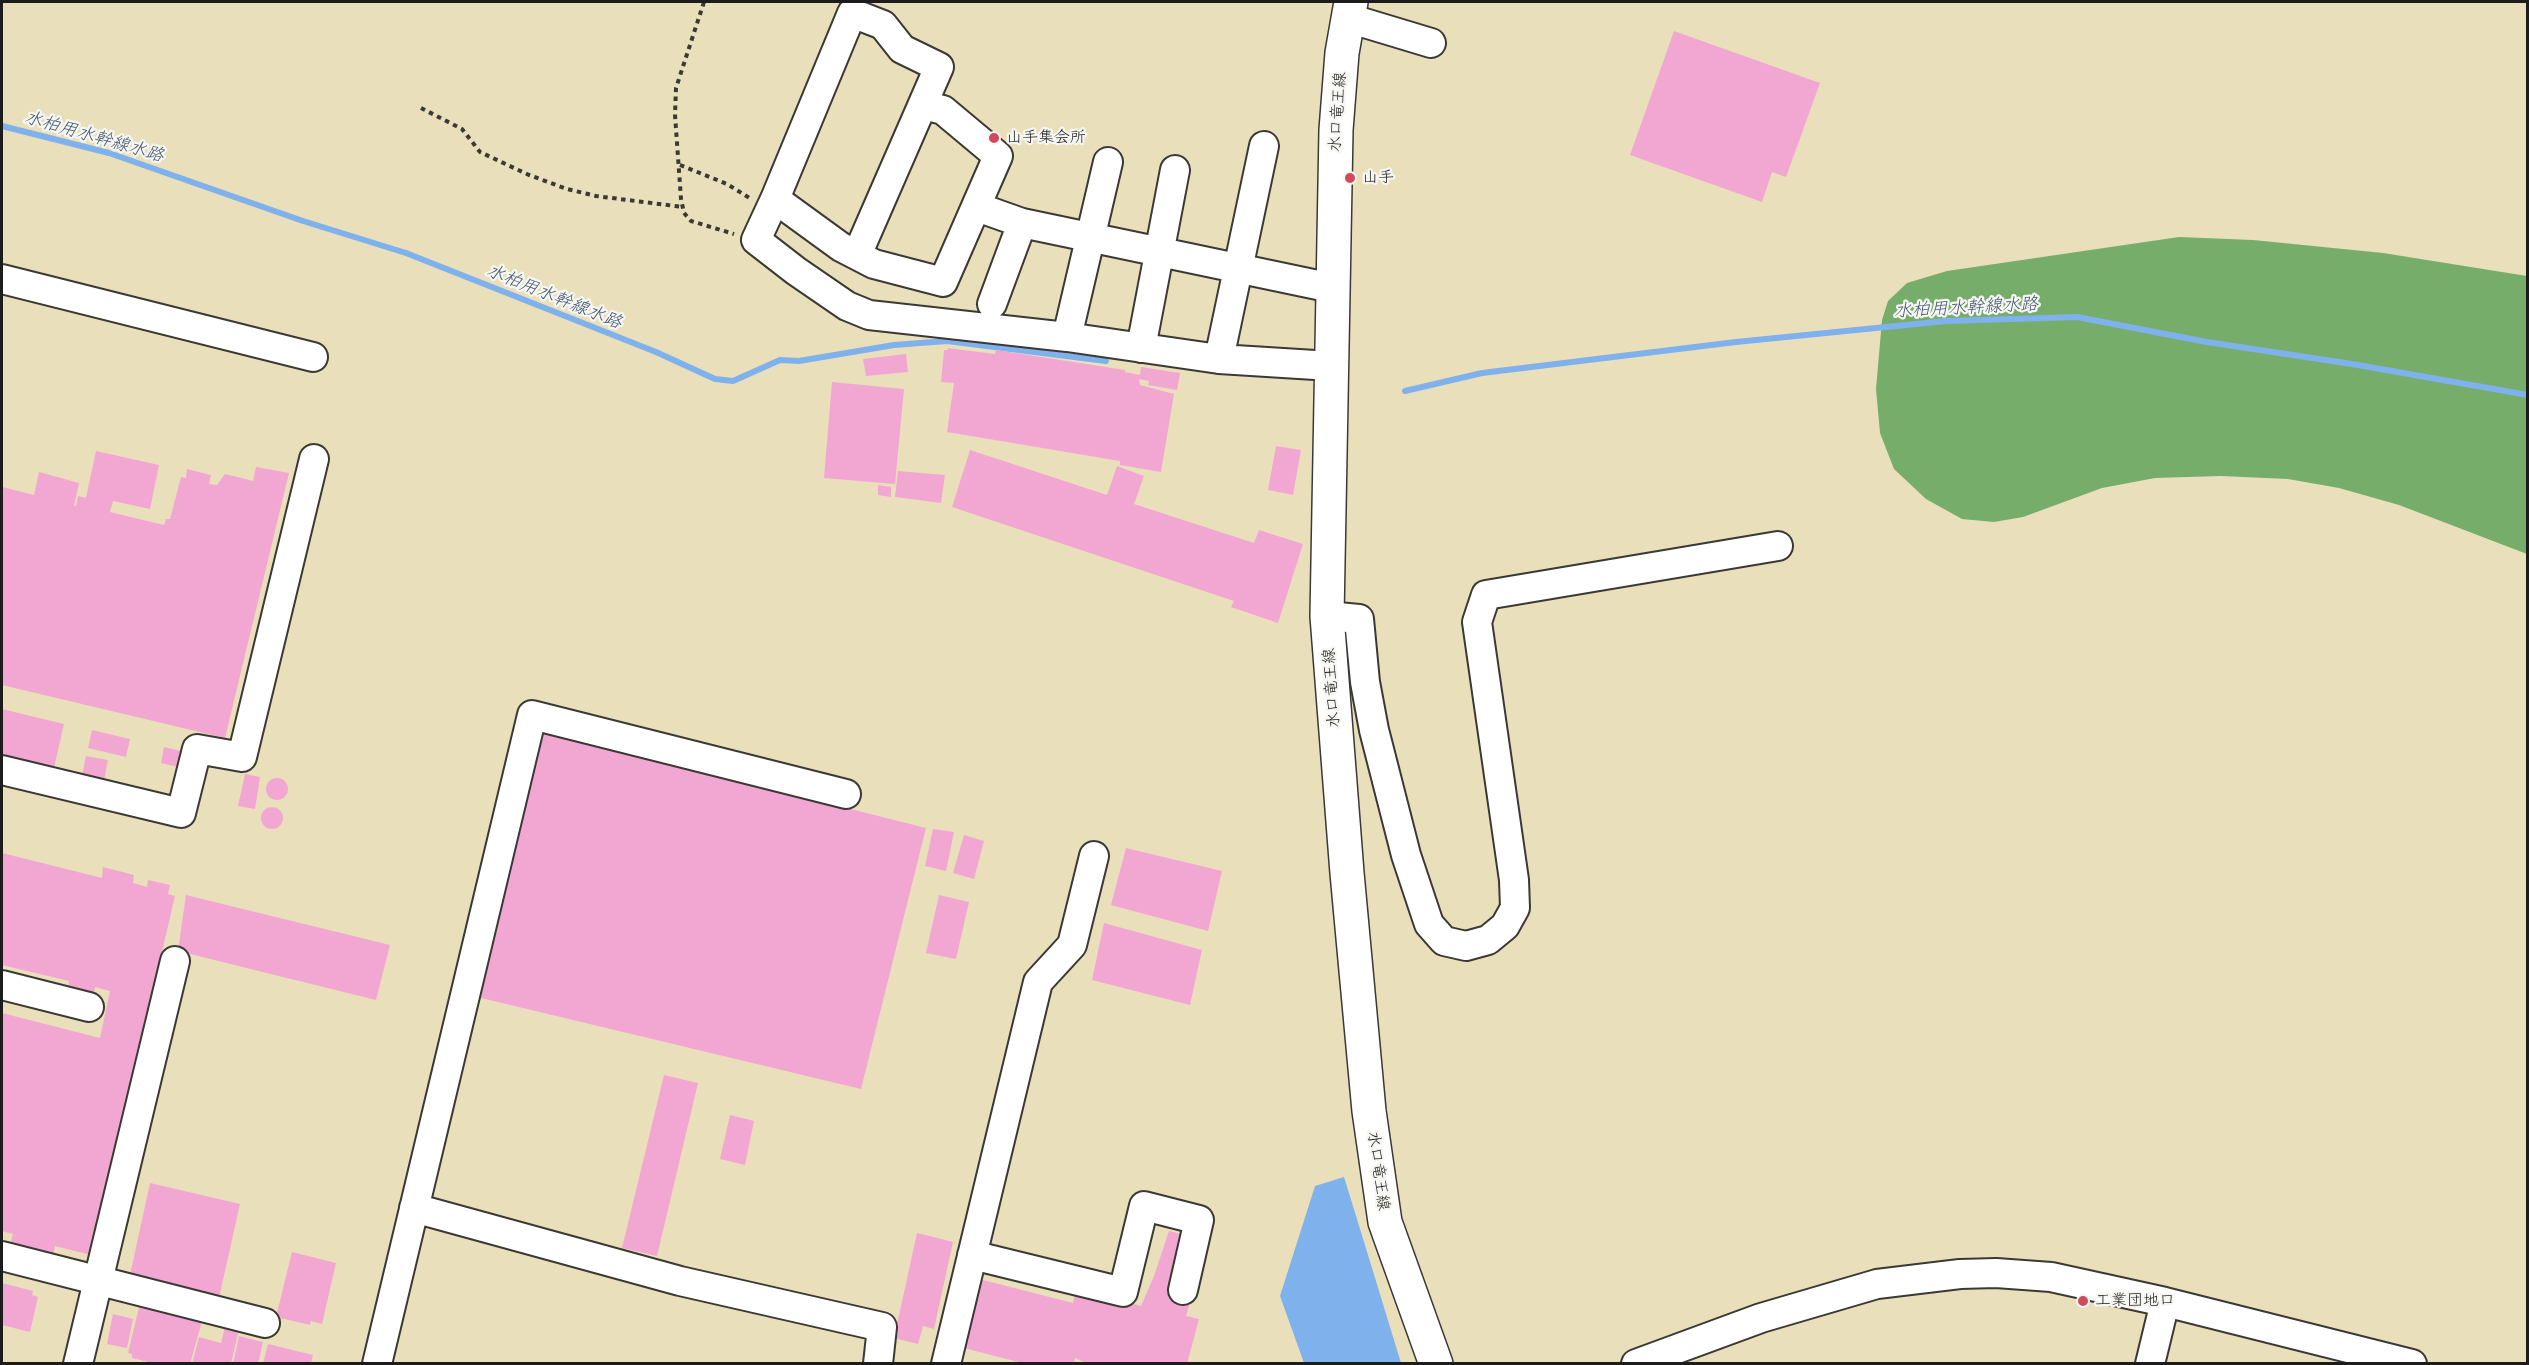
<!DOCTYPE html>
<meta charset="utf-8">
<style>
body{margin:0}
#map{position:relative;width:2529px;height:1365px;overflow:hidden;background:#e9dfbb;font-family:"Patrick Hand",sans-serif}
canvas{display:block}
.frame{position:absolute;inset:0;border:3px solid #1c1c1c;pointer-events:none}
</style>
<div id="map">
<canvas width="2529" height="1365"></canvas>
<div class="frame"></div>
</div>
<script>
const ctx = document.querySelector('canvas').getContext('2d');
ctx.lineJoin = 'round';
function fillPath(path, color) {
  ctx.fillStyle = color;
  ctx.fill(path, 'evenodd');
}
function toPath(rows) {
  const path = new Path2D();
  for (const r of rows) {
    if (r.length === 3) {
      path.moveTo(r[0] + r[2], r[1]);
      path.arc(r[0], r[1], r[2], 0, 2 * Math.PI);
      continue;
    }
    path.moveTo(r[0], r[1]);
    for (let i = 2; i < r.length; i += 2) path.lineTo(r[i], r[i + 1]);
  }
  return path;
}
function trace(path, color, width, dash) {
  ctx.strokeStyle = color;
  ctx.lineWidth = width;
  ctx.lineCap = dash ? 'butt' : 'round';
  ctx.setLineDash(dash || []);
  ctx.stroke(path);
}
function drawText(font, color, halo, rows, align = 'center') {
  ctx.font = font + ' "Patrick Hand","Klee One",sans-serif';
  ctx.lineWidth = 4.5;
  ctx.setLineDash([]);
  ctx.textBaseline = 'middle';
  ctx.strokeStyle = halo;
  ctx.fillStyle = color;
  for (const [text, x, y, turn = 0] of rows) {
    ctx.save();
    ctx.translate(x, y);
    ctx.rotate((+turn || 0) * Math.PI / 180);
    ctx.textAlign = isNaN(turn) ? turn : align;
    if (halo) ctx.strokeText(text, 0, 0);
    ctx.fillText(text, 0, 0);
    ctx.restore();
  }
}
fillPath(toPath([
 [2179,237,2253,240,2383,253,2527,276,2527,554,2399,505,2339,488,2288,479,2221,476,2155,478,2102,488,2023,517,1994,522,1962,519,1926,499,1894,469,1880,433,1876,389,1882,320,1888,301,1907,283,1947,271]
]), '#76ad6b');
fillPath(toPath([
 [1344,1177,1361,1232,1401,1363,1304,1363,1280,1296,1315,1186]
]), '#7fb2ec');
trace(toPath([
 [2,126,109,153,303,221,406,253,656,352,715,379,733,381,780,360,799,361,894,345,947,341,1106,361],
 [1405,391,1482,373,1736,342,1946,321,2077,317,2207,342,2352,364,2528,395]
]), '#7fb2ec', 6);
fillPath(toPath([
 [1674,31,1820,83,1786,177,1772,172,1762,202,1630,155],
 [947,348,995,354,996,350,1125,370,1125,372,1140,375,1141,367,1180,373,1177,390,1148,385,1149,381,1139,379,1140,385,1174,394,1161,472,1120,465,1120,461,947,432,954,383,941,382,944,350,948,350],
 [906,354,908,372,866,376,863,359],
 [832,382,904,389,895,484,824,478],
 [1276,446,1301,450,1293,495,1268,490],
 [970,450,1107,495,1117,466,1144,476,1134,504,1254,543,1259,530,1303,544,1278,623,1231,607,1234,601,952,507],
 [96,451,159,465,150,509,113,501,110,512,164,525,166,519,170,519,181,477,186,478,187,469,211,475,209,484,217,485,225,474,253,481,256,467,289,473,225,738,2,685,2,487,34,495,39,472,79,483,74,506,76,506,78,496,86,498],
 [898,471,945,475,941,503,895,497],
 [878,485,891,487,891,497,878,495],
 [2,709,64,724,54,768,2,755],
 [92,730,130,739,126,757,88,748],
 [537,730,926,828,861,1089,477,997],
 [164,747,181,751,178,767,161,763],
 [86,756,108,760,104,780,82,775],
 [245,774,260,777,255,809,238,806],
 [277,789,11],
 [272,818,11],
 [933,829,954,832,946,871,925,866],
 [964,835,984,841,974,879,953,873],
 [1126,848,1222,871,1208,931,1111,905],
 [2,853,102,878,103,867,134,875,133,883,147,887,148,880,170,885,168,894,175,896,91,1255,55,1246,53,1256,10,1245,13,1234,2,1231,2,1013,100,1038,110,991,95,987,93,1001,67,995,69,981,2,965],
 [186,895,390,945,376,1000,178,951],
 [939,895,969,902,956,959,926,953],
 [1104,923,1202,950,1190,1005,1092,980],
 [664,1075,698,1083,657,1256,622,1248],
 [730,1115,754,1121,745,1165,720,1159],
 [150,1183,240,1204,219,1298,130,1275],
 [1169,1231,1181,1234,1173,1267,1178,1267,1176,1276,1171,1276,1168,1286,1193,1292,1186,1316,1199,1319,1187,1364,1088,1364,1075,1358,1074,1364,1026,1364,964,1348,979,1279,1073,1303,1076,1289,1141,1306,1154,1276],
 [917,1233,953,1242,934,1329,923,1326,918,1344,894,1338],
 [292,1252,336,1263,322,1324,311,1321,310,1325,276,1317],
 [2,1283,33,1291,32,1295,38,1297,30,1332,2,1325],
 [140,1303,202,1321,190,1364,156,1364,132,1358,132,1354,128,1353],
 [113,1314,133,1319,127,1348,107,1344],
 [225,1326,239,1329,231,1364,192,1364,199,1337,221,1343],
 [239,1336,263,1342,258,1364,233,1364],
 [268,1344,313,1355,311,1364,263,1364]
]), '#f2a7d3');
const minor = toPath([
 [1348,18,1431,43],
 [775,199,841,247,874,264,943,282,998,156,943,110,923,105],
 [977,207,1022,223,1332,288],
 [857,255,939,67,902,49,883,25,852,13,775,199,756,240,796,271,847,306,869,315,1067,337,1219,359,1331,366],
 [2,279,313,357],
 [992,304,1022,223],
 [1067,337,1108,162],
 [1141,348,1175,170],
 [1219,359,1264,146],
 [1327,616,1359,619,1365,682,1374,730,1406,855,1429,924,1444,941,1466,946,1488,940,1505,926,1515,908,1514,880,1477,622,1486,595,1778,546],
 [2,770,181,813,197,749,242,757,314,459],
 [2,985,89,1007],
 [414,1208,680,1281,882,1327,878,1364],
 [972,1255,1123,1292,1144,1206,1199,1220,1183,1290],
 [2,1256,265,1323],
 [78,1364,175,961],
 [377,1364,532,715,846,794],
 [946,1364,1038,982,1072,945,1094,856],
 [1636,1364,1761,1318,1877,1284,1960,1274,1996,1273,2051,1277,2165,1302,2412,1364],
 [2150,1364,2165,1302]
]);
const major = toPath([
 [1351,2,1342,53,1336,130,1327,616,1347,873,1369,1111,1385,1222,1436,1364]
]);
trace(minor, '#3b3934', 32);
trace(major, '#3b3934', 36);
trace(toPath([
 [704,2,676,88,675,115,681,199,684,213,691,221,734,234],
 [421,108,462,129,480,152,529,175,567,189,596,196,683,207],
 [680,165,727,184,751,199]
]), '#3b3934', 4, [4.5, 4.5]);
trace(minor, '#fff', 28);
trace(major, '#fff', 33);
for (const [x, y, r, color] of [
 [994,138,6,"#d1495b"],
 [1350,178,6,"#d1495b"],
 [2083,1301,6,"#d1495b"]
]) {
  const dot = new Path2D();
  dot.arc(x, y, r, 0, 2 * Math.PI);
  ctx.fillStyle = color;
  ctx.fill(dot);
  trace(dot, '#f6f6f2', 2);
}
drawText('16px', '#1c1c1c', '#f6f6f2', [
 ["水口竜王線",1338,112,-86],
 ["水口竜王線",1332,688,-94],
 ["水口竜王線",1378,1171,82]
]);
drawText('16px', '#1c1c1c', '#f6f6f2', [
 ["山手集会所",1006,138],
 ["山手",1362,178],
 ["工業団地口",2095,1301]
], 'left');
drawText('italic 18px', '#44586f', '#f6f6f2', [
 ["水柏用水幹線水路",94,137,16],
 ["水柏用水幹線水路",554,297,22],
 ["水柏用水幹線水路",1966,308,-3]
]);
</script>
